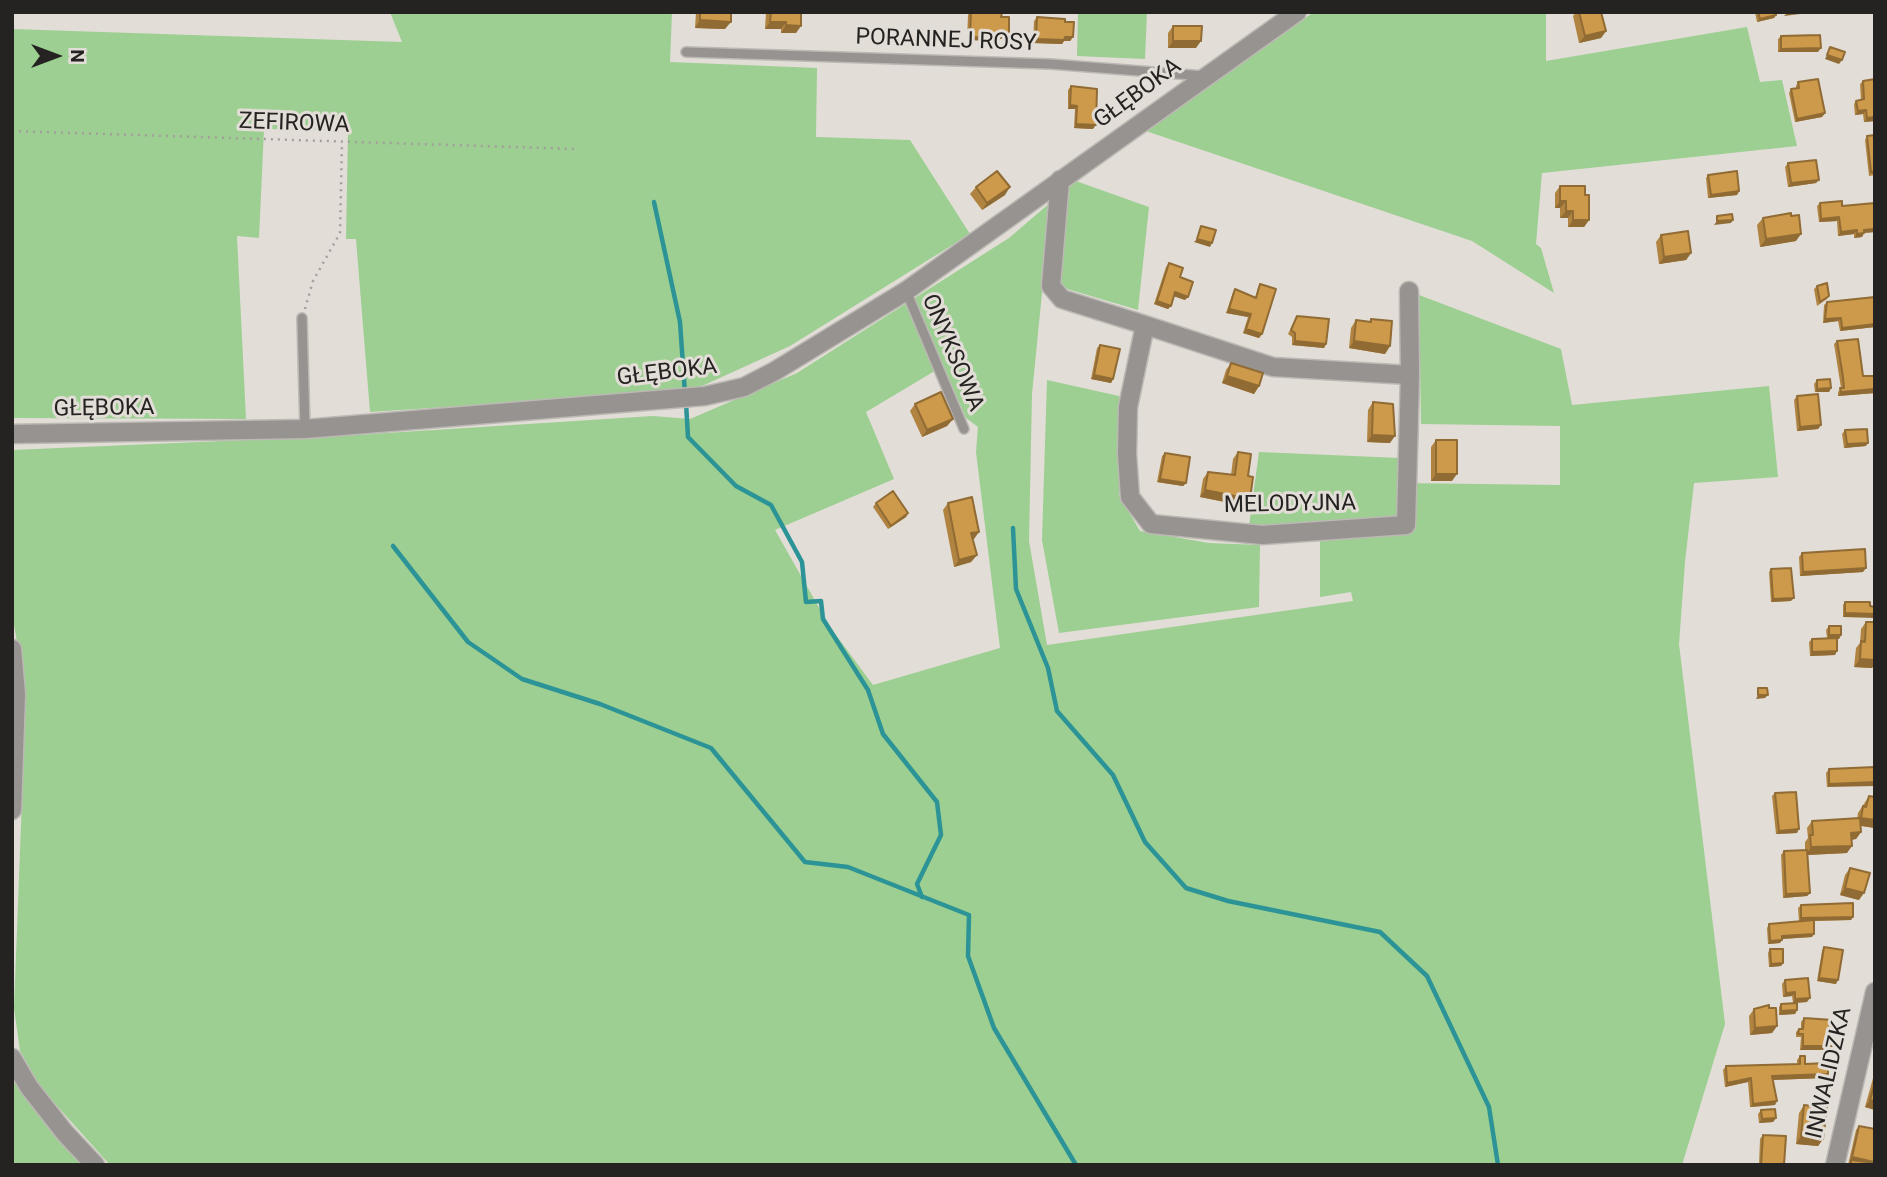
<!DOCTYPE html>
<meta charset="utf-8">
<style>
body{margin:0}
#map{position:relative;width:1887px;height:1177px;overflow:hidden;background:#e2ddd7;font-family:Roboto,sans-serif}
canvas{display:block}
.frame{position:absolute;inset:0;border:14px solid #252321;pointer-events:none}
.north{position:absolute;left:21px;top:21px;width:70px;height:70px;-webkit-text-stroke:5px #e2ddd7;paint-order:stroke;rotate:90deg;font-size:19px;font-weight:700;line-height:28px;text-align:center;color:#252321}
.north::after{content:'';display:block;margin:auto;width:24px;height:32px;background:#252321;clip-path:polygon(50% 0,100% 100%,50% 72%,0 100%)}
</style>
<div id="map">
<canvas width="1887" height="1177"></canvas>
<div class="frame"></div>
<div class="north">N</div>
</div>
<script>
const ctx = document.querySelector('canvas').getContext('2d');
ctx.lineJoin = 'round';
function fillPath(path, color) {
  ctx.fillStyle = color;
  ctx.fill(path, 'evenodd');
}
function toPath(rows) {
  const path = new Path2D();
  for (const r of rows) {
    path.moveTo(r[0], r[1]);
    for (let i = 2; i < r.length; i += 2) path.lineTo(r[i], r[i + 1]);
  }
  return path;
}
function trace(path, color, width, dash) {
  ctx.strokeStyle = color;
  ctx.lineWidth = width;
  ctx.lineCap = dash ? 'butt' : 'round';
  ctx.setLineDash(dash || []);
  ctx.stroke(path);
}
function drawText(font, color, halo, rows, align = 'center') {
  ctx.font = font + ' Roboto,sans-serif';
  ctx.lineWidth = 6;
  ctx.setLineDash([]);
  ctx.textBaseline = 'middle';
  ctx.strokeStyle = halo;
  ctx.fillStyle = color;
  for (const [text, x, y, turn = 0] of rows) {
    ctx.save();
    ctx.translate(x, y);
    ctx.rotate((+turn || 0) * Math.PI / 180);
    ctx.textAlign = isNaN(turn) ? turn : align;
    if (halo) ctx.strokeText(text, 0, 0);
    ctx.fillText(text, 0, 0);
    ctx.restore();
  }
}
fillPath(toPath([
 [390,12,672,12,670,62,817,68,816,137,910,140,970,234,790,346,691,391,370,412,356,239,346,239,348,130,264,129,259,238,237,236,246,419,12,418,12,29,402,42],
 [1078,12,1147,12,1145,59,1077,56],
 [1314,12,1546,12,1546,61,1747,27,1760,82,1782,80,1797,146,1542,173,1536,244,1541,248,1554,293,1472,241,1143,130],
 [1073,180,1149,207,1138,310,1064,288,1058,281,1069,184],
 [1051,202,1032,394,1029,541,1047,645,1353,601,1351,592,1320,597,1320,522,1249,526,1259,452,1400,458,1398,483,1560,485,1560,426,1421,424,1419,295,1561,349,1572,405,1769,386,1778,477,1694,483,1685,562,1679,644,1725,1024,1682,1165,110,1165,41,1088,20,1051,14,1008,26,694,12,613,12,450,340,436,653,416,690,419,797,373,1009,238],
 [943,366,966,418,978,427,976,452,1000,648,873,685,830,627,775,530,894,479,866,412],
 [1047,380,1119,396,1119,495,1140,531,1209,543,1260,545,1259,607,1059,633,1042,540],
 [12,1076,18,1086,89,1165,12,1165]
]), '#9ccf91');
trace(toPath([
 [654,202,680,322,685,394],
 [686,403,688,437,736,486,771,505,802,562,806,602,821,601,823,619,868,690,883,734,937,802,941,835,917,884,922,897],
 [1013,528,1016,589,1048,668,1057,711,1113,775,1145,842,1186,888,1228,901,1380,932,1427,976,1489,1107,1498,1165],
 [393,546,468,642,522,679,600,704,711,748,805,862,848,867,969,915,968,956,994,1028,1076,1165]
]), '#2c9496', 4.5);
const lane = toPath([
 [686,52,1050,64,1204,76],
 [906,291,964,429],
 [302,318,305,429]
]);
const street = toPath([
 [1060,180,1051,286,1062,299,1145,325,1273,367,1410,375,1406,525,1262,535,1151,524,1130,497,1127,454,1128,407,1145,325],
 [1409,291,1410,375],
 [12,434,305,429,705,396,744,387,775,371,906,291,1297,12],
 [12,649,16,694,12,810],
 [12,1058,29,1087,65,1133,95,1165],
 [1835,1165,1875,992]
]);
trace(lane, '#bcb8b3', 12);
trace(street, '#bcb8b3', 21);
trace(toPath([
 [12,131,576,149],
 [305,309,313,281,340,233,342,142]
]), '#a39f9b', 2.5, [2, 5]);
trace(lane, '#969391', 9);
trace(street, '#969391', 18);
fillPath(toPath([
 [696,12,731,12,725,29,695,28],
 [766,12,801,12,796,33,781,33,781,29,765,29],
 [970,12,1001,17,1009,34,1006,38,1001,37,998,41,967,40,968,15],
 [1576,12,1601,12,1606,31,1601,38,1579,43,1573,16],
 [1755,12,1776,12,1776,15,1774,18,1757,22],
 [1037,17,1065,22,1073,37,1070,41,1064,41,1062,44,1033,43,1034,21],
 [1173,26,1196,48,1168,48,1168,33],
 [1781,36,1818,52,1778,52,1778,39],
 [1863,81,1875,121,1864,122,1863,114,1855,115,1854,104,1856,101,1861,100,1860,84],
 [1798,82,1825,113,1822,117,1795,122,1789,93,1791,89,1796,89,1796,86],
 [1071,86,1093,129,1074,128,1075,109,1068,109,1068,90],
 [1875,135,1875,175,1869,176,1865,140,1867,136],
 [1788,163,1816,183,1788,187,1785,167],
 [1708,175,1739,191,1737,195,1708,198,1706,178],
 [1560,186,1585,195,1589,220,1584,227,1568,227,1568,218,1560,218,1560,208,1555,208,1555,193],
 [976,187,1005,195,982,210,970,194],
 [1820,203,1842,206,1875,203,1875,232,1864,233,1862,237,1854,238,1854,234,1838,236,1837,221,1819,222,1817,206],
 [1763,218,1796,241,1760,247,1757,225],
 [1661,235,1691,253,1686,260,1659,264,1656,242],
 [1169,263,1180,277,1185,300,1174,296,1168,309,1154,304,1166,267],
 [1260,284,1262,334,1259,338,1243,333,1248,317,1226,313,1233,292,1235,289,1255,298,1258,288],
 [1817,286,1829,296,1827,299,1817,306,1814,289],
 [1875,297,1875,327,1840,331,1838,321,1823,323,1824,305,1827,302],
 [1297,316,1326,344,1324,348,1292,345,1292,337,1288,334],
 [1371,319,1390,346,1385,354,1349,348,1351,328,1356,320,1369,322],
 [1837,341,1863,376,1875,376,1875,393,1838,396,1838,392,1841,388,1834,344],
 [1100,345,1113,379,1111,383,1091,379,1097,348],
 [1231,363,1259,386,1254,394,1222,383,1226,370],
 [1817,380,1831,388,1829,392,1815,392,1814,384],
 [1797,396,1821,425,1818,429,1797,431,1794,400],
 [1373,402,1390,443,1367,442,1368,410],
 [915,404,953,419,947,426,922,437,910,411],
 [1845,430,1866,446,1844,448,1842,434],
 [1436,440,1452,481,1431,481,1431,447],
 [1238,452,1248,476,1250,499,1245,506,1200,497,1203,479,1208,472,1231,475,1233,459],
 [1165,453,1186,483,1183,486,1157,482,1162,456],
 [876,503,908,513,906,517,888,529,873,507],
 [948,503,974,539,972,539,977,555,971,562,954,567,943,510],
 [1802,553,1863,572,1800,576,1799,557],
 [1771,569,1791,601,1771,602,1769,572],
 [1845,602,1870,606,1843,617,1843,605],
 [1866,622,1875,622,1875,664,1872,668,1854,667,1856,648,1860,643,1861,629],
 [1829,626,1841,635,1839,639,1837,639,1835,655,1810,656,1809,642,1812,639,1827,638,1826,630],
 [1875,767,1827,787,1826,773,1829,769],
 [1775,793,1797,833,1776,834,1772,796],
 [1869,796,1875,797,1875,828,1861,826,1861,832,1856,839,1852,840,1847,853,1808,855,1810,893,1807,896,1783,898,1781,855,1784,851,1805,850,1805,842,1808,838,1807,828,1812,821,1857,819,1858,813],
 [1850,868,1859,900,1840,895,1845,875],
 [1801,905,1853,917,1851,920,1814,921,1812,937,1782,939,1780,943,1768,944,1767,928,1769,924,1799,921,1798,908],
 [1824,947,1836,984,1817,981,1822,951],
 [1770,949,1783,963,1781,966,1769,967,1768,953],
 [1785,980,1807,1002,1793,1003,1792,996,1783,997,1782,984],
 [1781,1004,1797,1010,1795,1014,1779,1015,1779,1007],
 [1769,1008,1777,1026,1772,1033,1750,1035,1749,1016,1754,1009],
 [1804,1018,1830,1050,1800,1050,1801,1037,1796,1037,1796,1032,1799,1029,1801,1029,1801,1022],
 [1800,1056,1805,1064,1825,1078,1773,1080,1775,1105,1750,1107,1748,1082,1725,1087,1723,1070,1726,1066,1797,1064,1797,1060],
 [1875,1071,1875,1110,1865,1107],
 [1804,1105,1823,1139,1818,1146,1796,1144,1799,1113],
 [1761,1110,1776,1118,1773,1122,1759,1123,1758,1114],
 [1859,1126,1873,1162,1875,1165,1848,1165,1856,1130],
 [1763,1135,1784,1165,1759,1165,1760,1139]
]), '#b08440');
fillPath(toPath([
 [1790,12,1816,12,1784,16,1787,13],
 [1776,15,1774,18,1757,22,1760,19],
 [700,20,731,22,725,29,695,28],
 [770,22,786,22,781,29,765,29],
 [786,25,801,26,796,33,781,33],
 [1606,31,1601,38,1579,43,1585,36],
 [1001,34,1009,34,1006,38,998,37],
 [970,37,1001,38,998,41,967,40],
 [1065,37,1073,37,1070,41,1064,41,1062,44,1033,43,1036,39],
 [1173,41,1201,41,1196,48,1168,48],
 [1821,48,1818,52,1778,52,1781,49],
 [1827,55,1842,60,1839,64,1825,59],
 [1070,105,1077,106,1075,109,1068,109],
 [1866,110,1863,114,1855,115,1858,111],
 [1825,113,1822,117,1795,122,1797,119],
 [1875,117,1875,121,1864,122,1867,118],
 [1076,124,1096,125,1093,129,1074,128],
 [1819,180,1816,183,1788,187,1791,183],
 [1010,187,1005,195,982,210,987,203],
 [1739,191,1737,195,1708,198,1711,195],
 [1560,201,1566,201,1560,208,1555,208],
 [1566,211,1573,211,1568,218,1560,218],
 [1839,217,1837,221,1819,222,1821,219],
 [1573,220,1589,220,1584,227,1568,227],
 [1733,220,1731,223,1714,225,1717,221],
 [1875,229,1875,232,1862,233,1864,230],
 [1857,230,1854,234,1838,236,1841,232],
 [1864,233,1862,237,1854,238,1857,234],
 [1801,234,1796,241,1760,247,1766,239],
 [1197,239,1212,243,1210,247,1194,242],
 [1691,253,1686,260,1659,264,1664,257],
 [1175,292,1188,297,1185,300,1173,296],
 [1157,301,1171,306,1168,309,1154,304],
 [1229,309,1251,314,1248,317,1226,313],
 [1841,318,1838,321,1823,323,1825,319],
 [1875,324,1875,327,1840,331,1842,328],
 [1246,329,1262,334,1259,338,1243,333],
 [1295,341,1326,344,1324,348,1292,345],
 [1354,341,1390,346,1385,354,1349,348],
 [1094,375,1113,379,1111,383,1091,379],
 [1227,376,1259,386,1254,394,1222,383],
 [1831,388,1829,392,1815,392,1817,389],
 [1875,389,1875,393,1838,396,1841,392],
 [953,419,947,426,922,437,927,430],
 [1821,425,1818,429,1797,431,1800,427],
 [1372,435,1395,436,1390,443,1367,442],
 [1868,443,1866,446,1844,448,1847,444],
 [1436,474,1457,474,1452,481,1431,481],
 [1160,479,1186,483,1183,486,1157,482],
 [1205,490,1250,499,1245,506,1200,497],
 [908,513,906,517,888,529,891,526],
 [979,532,974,539,966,541,971,533],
 [977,555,971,562,954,567,959,560],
 [1866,568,1863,572,1800,576,1803,572],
 [1794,598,1791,601,1771,602,1773,599],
 [1845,613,1875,614,1875,618,1843,617],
 [1829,635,1841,635,1839,639,1827,639],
 [1837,651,1835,655,1810,656,1812,652],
 [1860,659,1875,660,1875,664,1872,668,1854,667],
 [1758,695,1768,695,1765,698,1756,699],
 [1875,782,1875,786,1827,787,1829,784],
 [1861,818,1875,820,1875,828,1856,825],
 [1799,829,1797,833,1776,834,1779,831],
 [1861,832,1856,839,1846,840,1851,833],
 [1852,846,1847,853,1806,855,1811,847],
 [1845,888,1864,893,1859,900,1840,895],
 [1810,893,1807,896,1783,898,1786,894],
 [1853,917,1851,920,1799,921,1801,918],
 [1814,934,1812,937,1780,939,1782,936],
 [1782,940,1780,943,1768,944,1770,941],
 [1783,963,1781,966,1769,967,1771,964],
 [1819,978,1838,980,1836,984,1817,981],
 [1795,992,1792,996,1783,997,1786,993],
 [1810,998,1807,1002,1793,1003,1795,999],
 [1797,1010,1795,1014,1779,1015,1781,1011],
 [1777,1026,1772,1033,1750,1035,1755,1028],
 [1803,1046,1832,1046,1830,1050,1800,1050],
 [1828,1074,1825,1078,1770,1080,1772,1076],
 [1751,1078,1748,1082,1725,1087,1727,1083],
 [1870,1100,1875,1101,1875,1110,1865,1107],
 [1777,1101,1775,1105,1750,1107,1753,1104],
 [1776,1118,1773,1122,1759,1123,1762,1119],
 [1801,1136,1823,1139,1818,1146,1796,1144],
 [1852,1157,1874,1162,1869,1165,1849,1161]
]), '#906b34');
const building = toPath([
 [700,12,731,12,731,22,700,20,700,12],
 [771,12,801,12,801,26,786,25,786,22,770,22,771,12],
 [971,12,1002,13,1001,17,1009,17,1009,34,1001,34,1001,38,970,37,971,12],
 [1579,12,1601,12,1606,31,1585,36,1579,12],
 [1758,12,1776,12,1776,15,1760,19,1758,12],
 [1037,17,1065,19,1065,22,1074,22,1073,37,1065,37,1064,40,1036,39,1037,17],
 [1173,26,1202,26,1201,41,1173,41,1173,26],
 [1820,35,1821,48,1781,49,1781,36,1820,35],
 [1830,47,1845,52,1842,60,1827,55,1830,47],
 [1818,79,1825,113,1797,119,1791,89,1799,88,1798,82,1818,79],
 [1875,79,1875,117,1867,118,1866,110,1858,111,1856,101,1864,99,1863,81,1875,79],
 [1071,86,1097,89,1096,125,1076,124,1077,106,1070,105,1071,86],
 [1875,135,1875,172,1871,172,1867,136,1875,135],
 [1816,160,1819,180,1791,183,1788,163,1816,160],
 [997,171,1010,187,987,203,976,187,997,171],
 [1737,171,1739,191,1711,195,1708,175,1737,171],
 [1560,186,1585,186,1585,195,1589,195,1589,220,1573,220,1573,211,1566,211,1566,201,1560,201,1560,186],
 [1842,201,1842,206,1875,203,1875,229,1864,230,1864,233,1857,234,1857,230,1841,232,1839,217,1821,219,1820,203,1842,201],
 [1791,213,1791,216,1799,215,1801,234,1766,239,1763,218,1791,213],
 [1732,214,1733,220,1717,221,1717,216,1732,214],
 [1201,226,1216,230,1212,243,1197,239,1201,226],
 [1688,231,1691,253,1664,257,1661,235,1688,231],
 [1169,263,1183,268,1180,277,1193,282,1188,297,1175,292,1171,306,1157,301,1169,263],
 [1827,283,1829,296,1820,302,1817,286,1827,283],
 [1260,284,1276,289,1262,334,1246,329,1251,314,1229,309,1235,289,1256,298,1260,284],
 [1875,297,1875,324,1842,328,1841,318,1825,319,1827,302,1875,297],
 [1297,316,1329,319,1326,344,1295,341,1295,333,1291,330,1297,316],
 [1371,319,1392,321,1390,346,1354,341,1356,320,1371,322,1371,319],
 [1858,339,1863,376,1875,376,1875,389,1841,392,1840,388,1844,388,1843,377,1837,341,1858,339],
 [1100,345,1120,349,1113,379,1094,375,1100,345],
 [1231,363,1263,373,1259,386,1227,376,1231,363],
 [1830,379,1831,388,1817,389,1817,380,1830,379],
 [941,392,953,419,927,430,915,404,941,392],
 [1818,394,1821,425,1800,427,1797,396,1818,394],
 [1373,402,1393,404,1395,436,1372,435,1373,402],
 [1867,429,1868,443,1847,444,1845,430,1867,429],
 [1436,440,1457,440,1457,474,1436,474,1436,440],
 [1238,452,1251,454,1248,476,1253,477,1250,499,1205,490,1208,472,1235,475,1238,452],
 [1165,453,1190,457,1186,483,1160,479,1165,453],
 [893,491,908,513,891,526,876,503,893,491],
 [972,497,979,532,971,533,977,555,959,560,948,503,972,497],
 [1865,549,1866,568,1803,572,1802,553,1865,549],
 [1791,568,1794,598,1773,599,1771,569,1791,568],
 [1845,602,1870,602,1870,606,1875,607,1875,614,1845,613,1845,602],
 [1866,622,1875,622,1875,660,1860,659,1861,641,1865,642,1866,622],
 [1829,626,1841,626,1841,635,1829,635,1829,626],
 [1837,638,1837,651,1812,652,1812,639,1837,638],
 [1758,688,1767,688,1768,695,1758,695,1758,688],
 [1875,767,1875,782,1829,784,1829,769,1875,767],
 [1796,792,1799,829,1779,831,1775,793,1796,792],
 [1869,796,1875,797,1875,820,1861,818,1863,806,1866,807,1869,796],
 [1860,818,1861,832,1851,833,1852,846,1811,847,1810,835,1813,835,1812,821,1860,818],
 [1807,850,1810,893,1786,894,1784,851,1807,850],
 [1850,868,1870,873,1864,893,1845,888,1850,868],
 [1853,903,1853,917,1801,918,1801,905,1853,903],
 [1814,920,1814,934,1782,936,1782,940,1770,941,1769,924,1814,920],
 [1824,947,1843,950,1838,980,1819,978,1824,947],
 [1770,949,1783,949,1783,963,1771,964,1770,949],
 [1808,978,1810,998,1795,999,1795,992,1786,993,1785,980,1808,978],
 [1797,1003,1797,1010,1781,1011,1781,1004,1797,1003],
 [1769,1005,1769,1008,1776,1008,1777,1026,1755,1028,1754,1009,1769,1005],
 [1804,1018,1833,1020,1832,1046,1803,1046,1803,1034,1798,1034,1799,1029,1803,1029,1804,1018],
 [1800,1056,1805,1056,1805,1064,1828,1063,1828,1074,1772,1076,1777,1101,1753,1104,1751,1078,1727,1083,1726,1066,1800,1064,1800,1056],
 [1875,1083,1875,1101,1870,1100,1875,1083],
 [1804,1105,1827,1108,1823,1139,1801,1136,1804,1105],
 [1775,1109,1776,1118,1762,1119,1761,1110,1775,1109],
 [1859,1126,1875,1129,1875,1157,1874,1162,1852,1157,1859,1126],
 [1763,1135,1786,1136,1784,1165,1761,1165,1763,1135],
 [1851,1160,1875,1163,1875,1165,1851,1165,1851,1160]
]);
fillPath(building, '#cd994a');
trace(building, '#906b34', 2);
drawText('23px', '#252321', '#e2ddd7', [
 ["PORANNEJ ROSY",946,41,2],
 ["GŁĘBOKA",1138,94,-36],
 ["ZEFIROWA",294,124,2],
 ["ONYKSOWA",952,353,67],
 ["GŁĘBOKA",667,373,-7],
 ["GŁĘBOKA",104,409,-1],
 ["MELODYJNA",1290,505,-1],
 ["INWALIDZKA",1830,1073,-77]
]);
</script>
